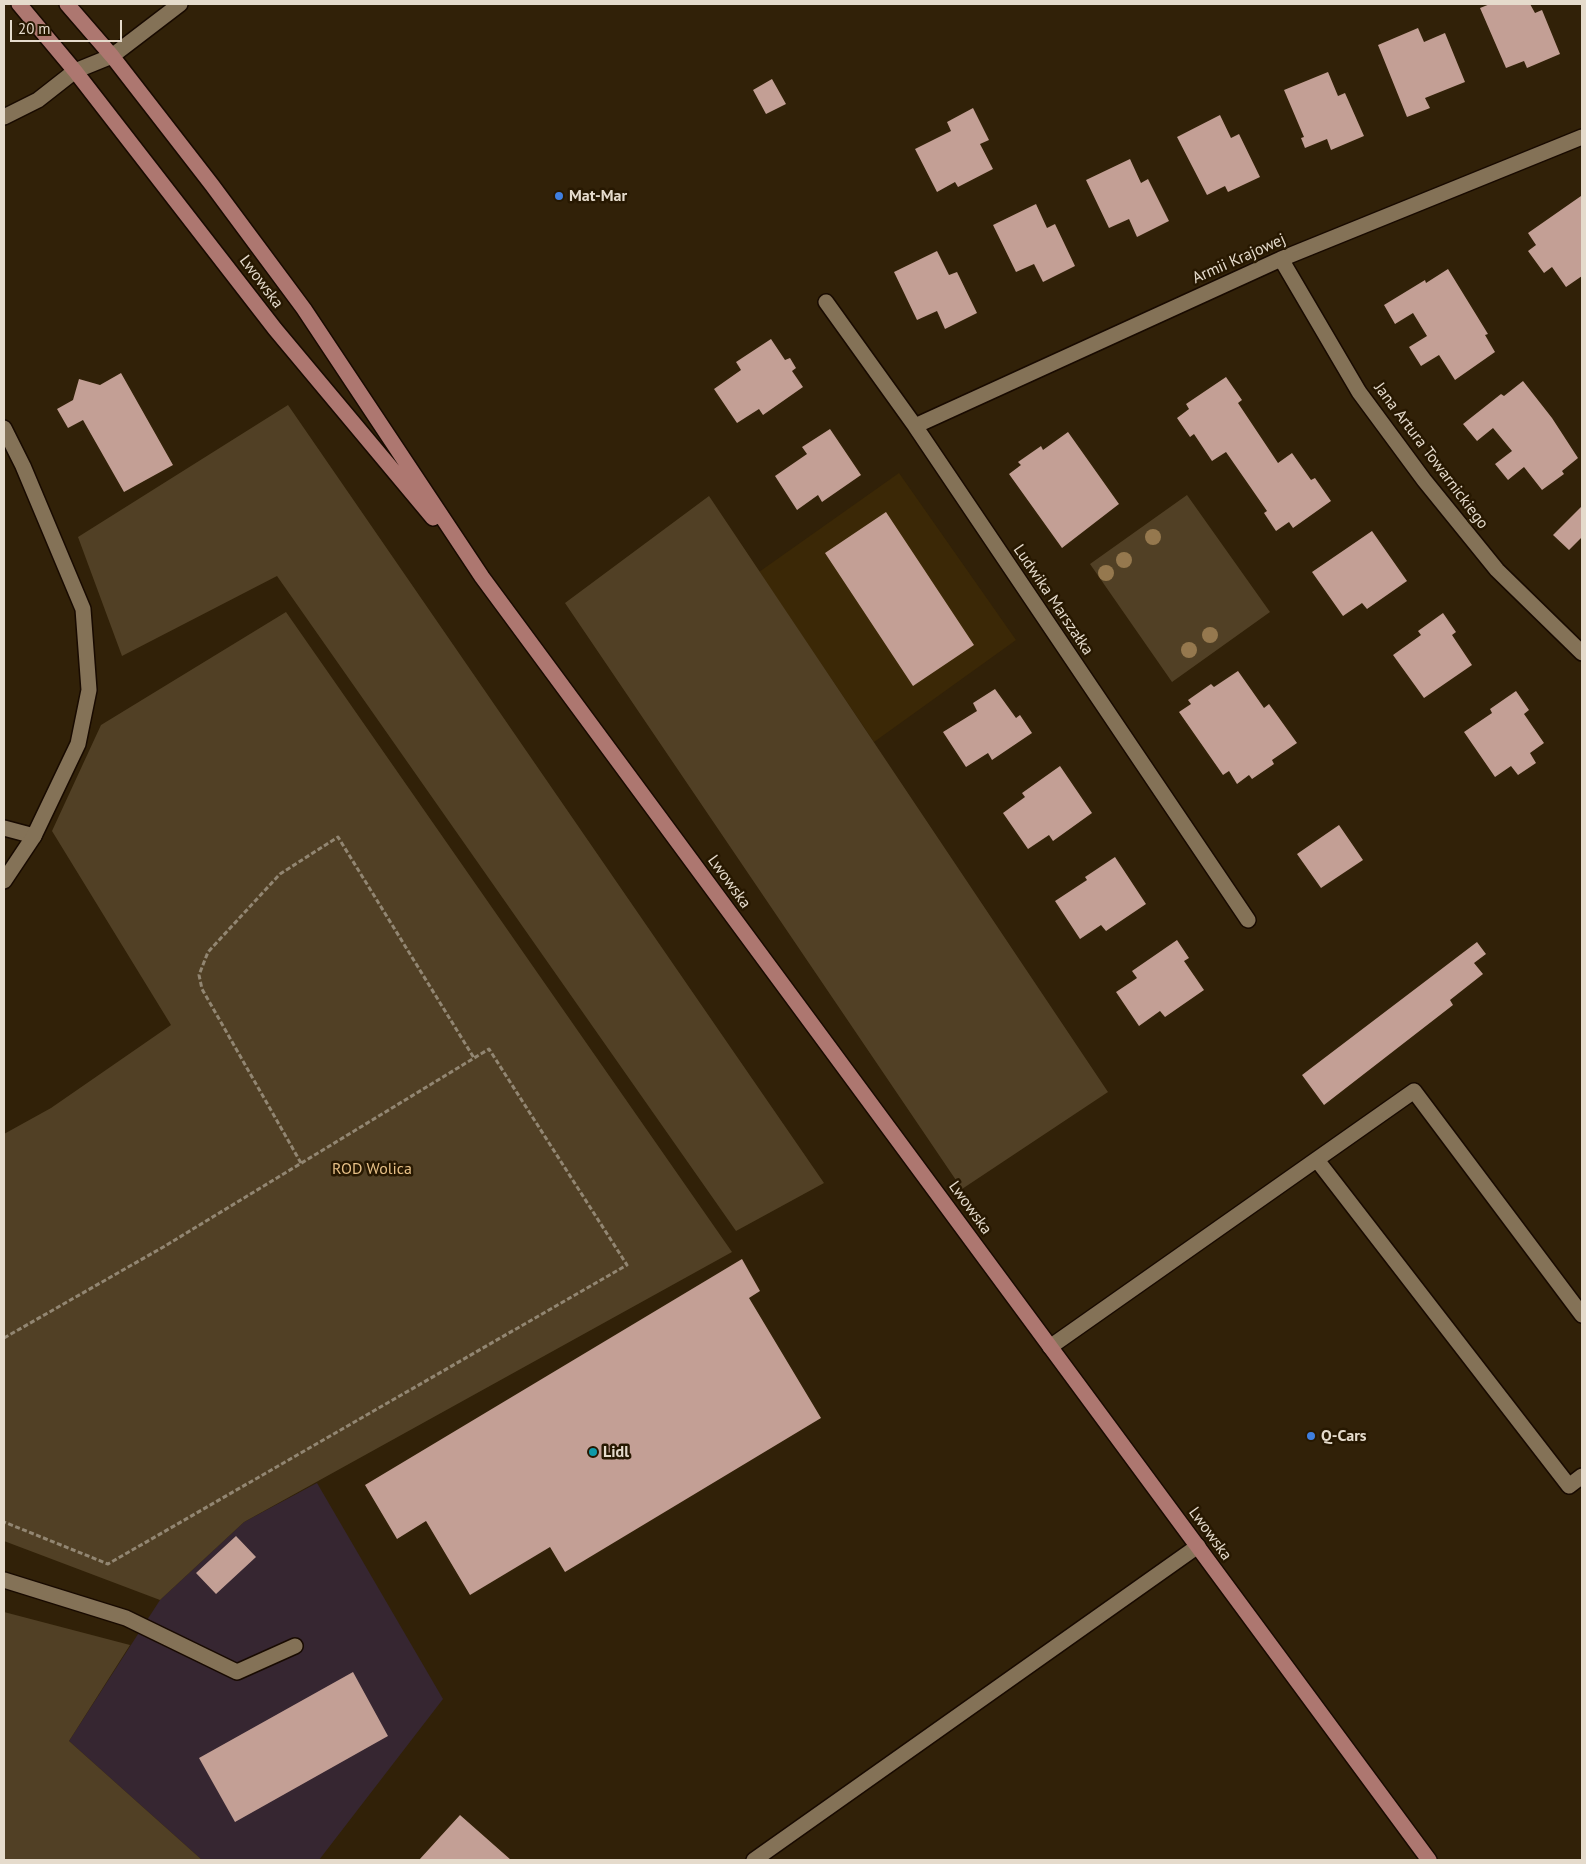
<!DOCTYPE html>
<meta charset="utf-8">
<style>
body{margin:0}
#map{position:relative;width:1586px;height:1864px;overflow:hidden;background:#312108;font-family:"PT Sans",sans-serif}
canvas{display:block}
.frame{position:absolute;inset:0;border:5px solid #e5dbcc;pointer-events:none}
.scale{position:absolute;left:10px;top:20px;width:112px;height:22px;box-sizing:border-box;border:2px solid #e5dbcc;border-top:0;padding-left:6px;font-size:15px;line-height:18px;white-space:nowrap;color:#e5dbcc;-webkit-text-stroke:4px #271801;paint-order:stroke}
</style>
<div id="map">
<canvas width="1586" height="1864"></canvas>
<div class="frame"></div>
<div class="scale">20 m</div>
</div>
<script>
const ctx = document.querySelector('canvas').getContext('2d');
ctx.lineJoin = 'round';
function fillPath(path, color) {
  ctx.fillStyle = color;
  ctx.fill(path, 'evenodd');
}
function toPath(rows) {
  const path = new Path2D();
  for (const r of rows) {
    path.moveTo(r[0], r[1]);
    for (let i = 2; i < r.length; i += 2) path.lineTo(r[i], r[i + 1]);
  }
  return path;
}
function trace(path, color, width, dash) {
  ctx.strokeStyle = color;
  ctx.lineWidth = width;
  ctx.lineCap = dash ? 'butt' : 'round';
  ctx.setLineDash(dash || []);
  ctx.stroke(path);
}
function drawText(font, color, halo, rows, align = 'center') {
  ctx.font = font + ' "PT Sans",sans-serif';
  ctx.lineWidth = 5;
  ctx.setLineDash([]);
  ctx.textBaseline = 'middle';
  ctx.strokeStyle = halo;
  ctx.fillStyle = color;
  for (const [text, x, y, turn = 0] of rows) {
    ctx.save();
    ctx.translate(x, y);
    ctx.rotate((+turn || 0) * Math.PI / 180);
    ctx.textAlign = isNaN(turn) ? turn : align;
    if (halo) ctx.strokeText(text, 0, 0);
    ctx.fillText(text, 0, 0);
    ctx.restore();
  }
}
fillPath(toPath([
 [317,1483,443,1699,319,1860,202,1860,69,1741,160,1600,244,1522]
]), '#362631');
fillPath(toPath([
 [899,473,1016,640,874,742,759,572]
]), '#3b2806');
fillPath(toPath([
 [288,405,824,1183,736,1231,277,576,122,656,78,537],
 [1187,495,1270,612,1172,682,1090,564],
 [709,496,1108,1092,962,1189,565,603],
 [286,612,732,1252,244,1522,160,1600,4,1541,4,1134,51,1108,171,1025,52,831,101,725],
 [4,1612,130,1645,69,1741,202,1860,4,1860]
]), '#514025');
fillPath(toPath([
 [1490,4,1530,4,1535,13,1542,10,1560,54,1527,68,1524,61,1506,68,1480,8],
 [1418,28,1424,42,1445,33,1465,82,1425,98,1430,108,1407,117,1378,45],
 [1328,72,1338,96,1345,93,1364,136,1331,150,1327,139,1305,148,1301,138,1304,137,1284,90],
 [772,79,786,104,766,114,753,90],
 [973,108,989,140,980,144,993,169,958,187,955,182,937,192,915,149,951,131,947,122],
 [1220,115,1231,138,1239,134,1260,177,1228,192,1225,186,1207,195,1177,137],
 [1130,159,1141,183,1148,179,1169,221,1137,237,1129,219,1109,228,1086,180],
 [1581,196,1582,276,1566,287,1552,267,1544,273,1528,251,1536,245,1528,233],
 [1036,204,1047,228,1055,224,1075,266,1043,282,1034,264,1016,272,993,225],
 [937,251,949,275,957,272,977,313,945,329,937,311,917,320,894,272],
 [1448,269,1488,334,1485,335,1495,352,1455,380,1439,355,1421,366,1409,347,1427,336,1413,313,1395,324,1384,305,1425,280,1426,283],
 [771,339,785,360,790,358,796,368,792,371,803,387,763,415,759,409,737,423,714,389,741,370,736,362],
 [121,373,173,465,124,492,83,420,68,428,57,409,73,400,79,379,100,385],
 [1226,377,1242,400,1238,403,1278,463,1292,453,1311,480,1315,478,1331,501,1293,528,1289,522,1276,531,1264,513,1267,511,1226,452,1212,461,1194,434,1190,437,1177,418,1189,409,1186,404],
 [1523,381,1552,418,1578,458,1562,471,1564,474,1542,490,1524,467,1508,480,1495,464,1512,451,1493,428,1477,441,1463,424,1501,394,1504,396],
 [830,429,861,475,822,502,818,495,797,510,775,476,807,454,802,447],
 [1068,432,1119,504,1062,548,1009,474,1021,465,1018,462,1041,446,1043,450],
 [1582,506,1582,537,1569,550,1553,535],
 [886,512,974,645,913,686,825,553],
 [1372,531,1407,581,1367,609,1362,603,1343,616,1312,572],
 [1443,613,1456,632,1452,635,1472,665,1424,698,1393,655,1421,635,1418,631],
 [1238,671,1264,708,1269,704,1297,743,1272,760,1274,764,1252,779,1249,775,1237,784,1229,771,1223,775,1179,712,1191,704,1188,700,1211,684,1214,687],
 [995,689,1016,718,1020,715,1032,733,992,760,988,753,966,767,943,732,977,711,973,703],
 [1516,691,1529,710,1524,714,1544,743,1530,753,1536,763,1518,775,1511,766,1495,777,1464,732,1492,713,1490,709],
 [1060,766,1092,813,1053,841,1049,835,1028,849,1003,813,1025,797,1022,793],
 [1339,825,1363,860,1321,888,1297,854],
 [1115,857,1146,904,1106,931,1101,925,1080,939,1055,901,1087,880,1085,877],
 [1177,940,1189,958,1184,961,1204,990,1165,1017,1160,1011,1139,1026,1116,992,1137,978,1132,971],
 [1477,942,1486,954,1474,963,1483,974,1450,1000,1453,1005,1324,1105,1302,1075],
 [742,1259,760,1291,749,1298,821,1418,565,1572,550,1547,470,1595,426,1521,397,1539,365,1485],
 [236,1536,256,1557,216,1594,196,1573],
 [353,1672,388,1736,235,1822,199,1758],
 [460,1815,511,1860,419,1860]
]), '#c39f95');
const service = toPath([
 [4,828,34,836],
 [1317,1160,1569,1486,1582,1476],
 [1050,1347,1414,1091,1582,1315],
 [4,1580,126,1618,237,1672,295,1646],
 [754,1860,1198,1546]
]);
const minor = toPath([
 [4,117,38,100,75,71,112,56,180,4],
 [1281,259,1359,392,1424,480,1497,570,1582,653],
 [826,302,915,426,1248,920],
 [915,426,1281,259,1582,137],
 [4,428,23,466,83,609,89,690,78,744,34,836,4,881]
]);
const primary = toPath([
 [19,4,75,71,275,329,433,518],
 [67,4,112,56,212,185,304,309,482,577,1429,1860]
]);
trace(service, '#180a00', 18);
trace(minor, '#180a00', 18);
trace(primary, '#180a00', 18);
trace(toPath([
 [301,1163,202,989,199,975,208,952,280,874,338,837,474,1058],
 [4,1338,165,1246,489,1049,627,1265,108,1564,4,1522]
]), '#928672', 3, [5, 2.5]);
trace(service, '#847257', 15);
trace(minor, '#847257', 15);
trace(primary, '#ad7770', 15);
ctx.fillStyle = '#95784e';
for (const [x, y] of [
 [1153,537],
 [1124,560],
 [1106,573],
 [1210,635],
 [1189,650]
]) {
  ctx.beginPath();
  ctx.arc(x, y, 8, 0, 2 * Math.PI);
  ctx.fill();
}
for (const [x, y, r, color] of [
 [559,196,5,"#3f7fe0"],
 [1311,1436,5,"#3f7fe0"],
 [593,1452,5,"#0f9aa8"]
]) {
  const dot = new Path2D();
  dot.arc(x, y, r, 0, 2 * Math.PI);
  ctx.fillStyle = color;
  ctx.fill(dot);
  trace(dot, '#271801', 2);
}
drawText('bold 16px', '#e5dbcc', '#271801', [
 ["Mat-Mar",569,196],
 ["Q-Cars",1321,1436],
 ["Lidl",603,1452]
], 'left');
drawText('16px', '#e5dbcc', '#271801', [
 ["Armii Krajowej",1239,259,-24],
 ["Lwowska",261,282,53],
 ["Jana Artura Towarnickiego",1431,456,53],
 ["Ludwika Marszałka",1053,600,56],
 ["Lwowska",729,882,54],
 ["Lwowska",970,1208,54],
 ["Lwowska",1210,1534,54]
]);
drawText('16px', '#e7c087', '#271801', [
 ["ROD Wolica",372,1169]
]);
</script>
